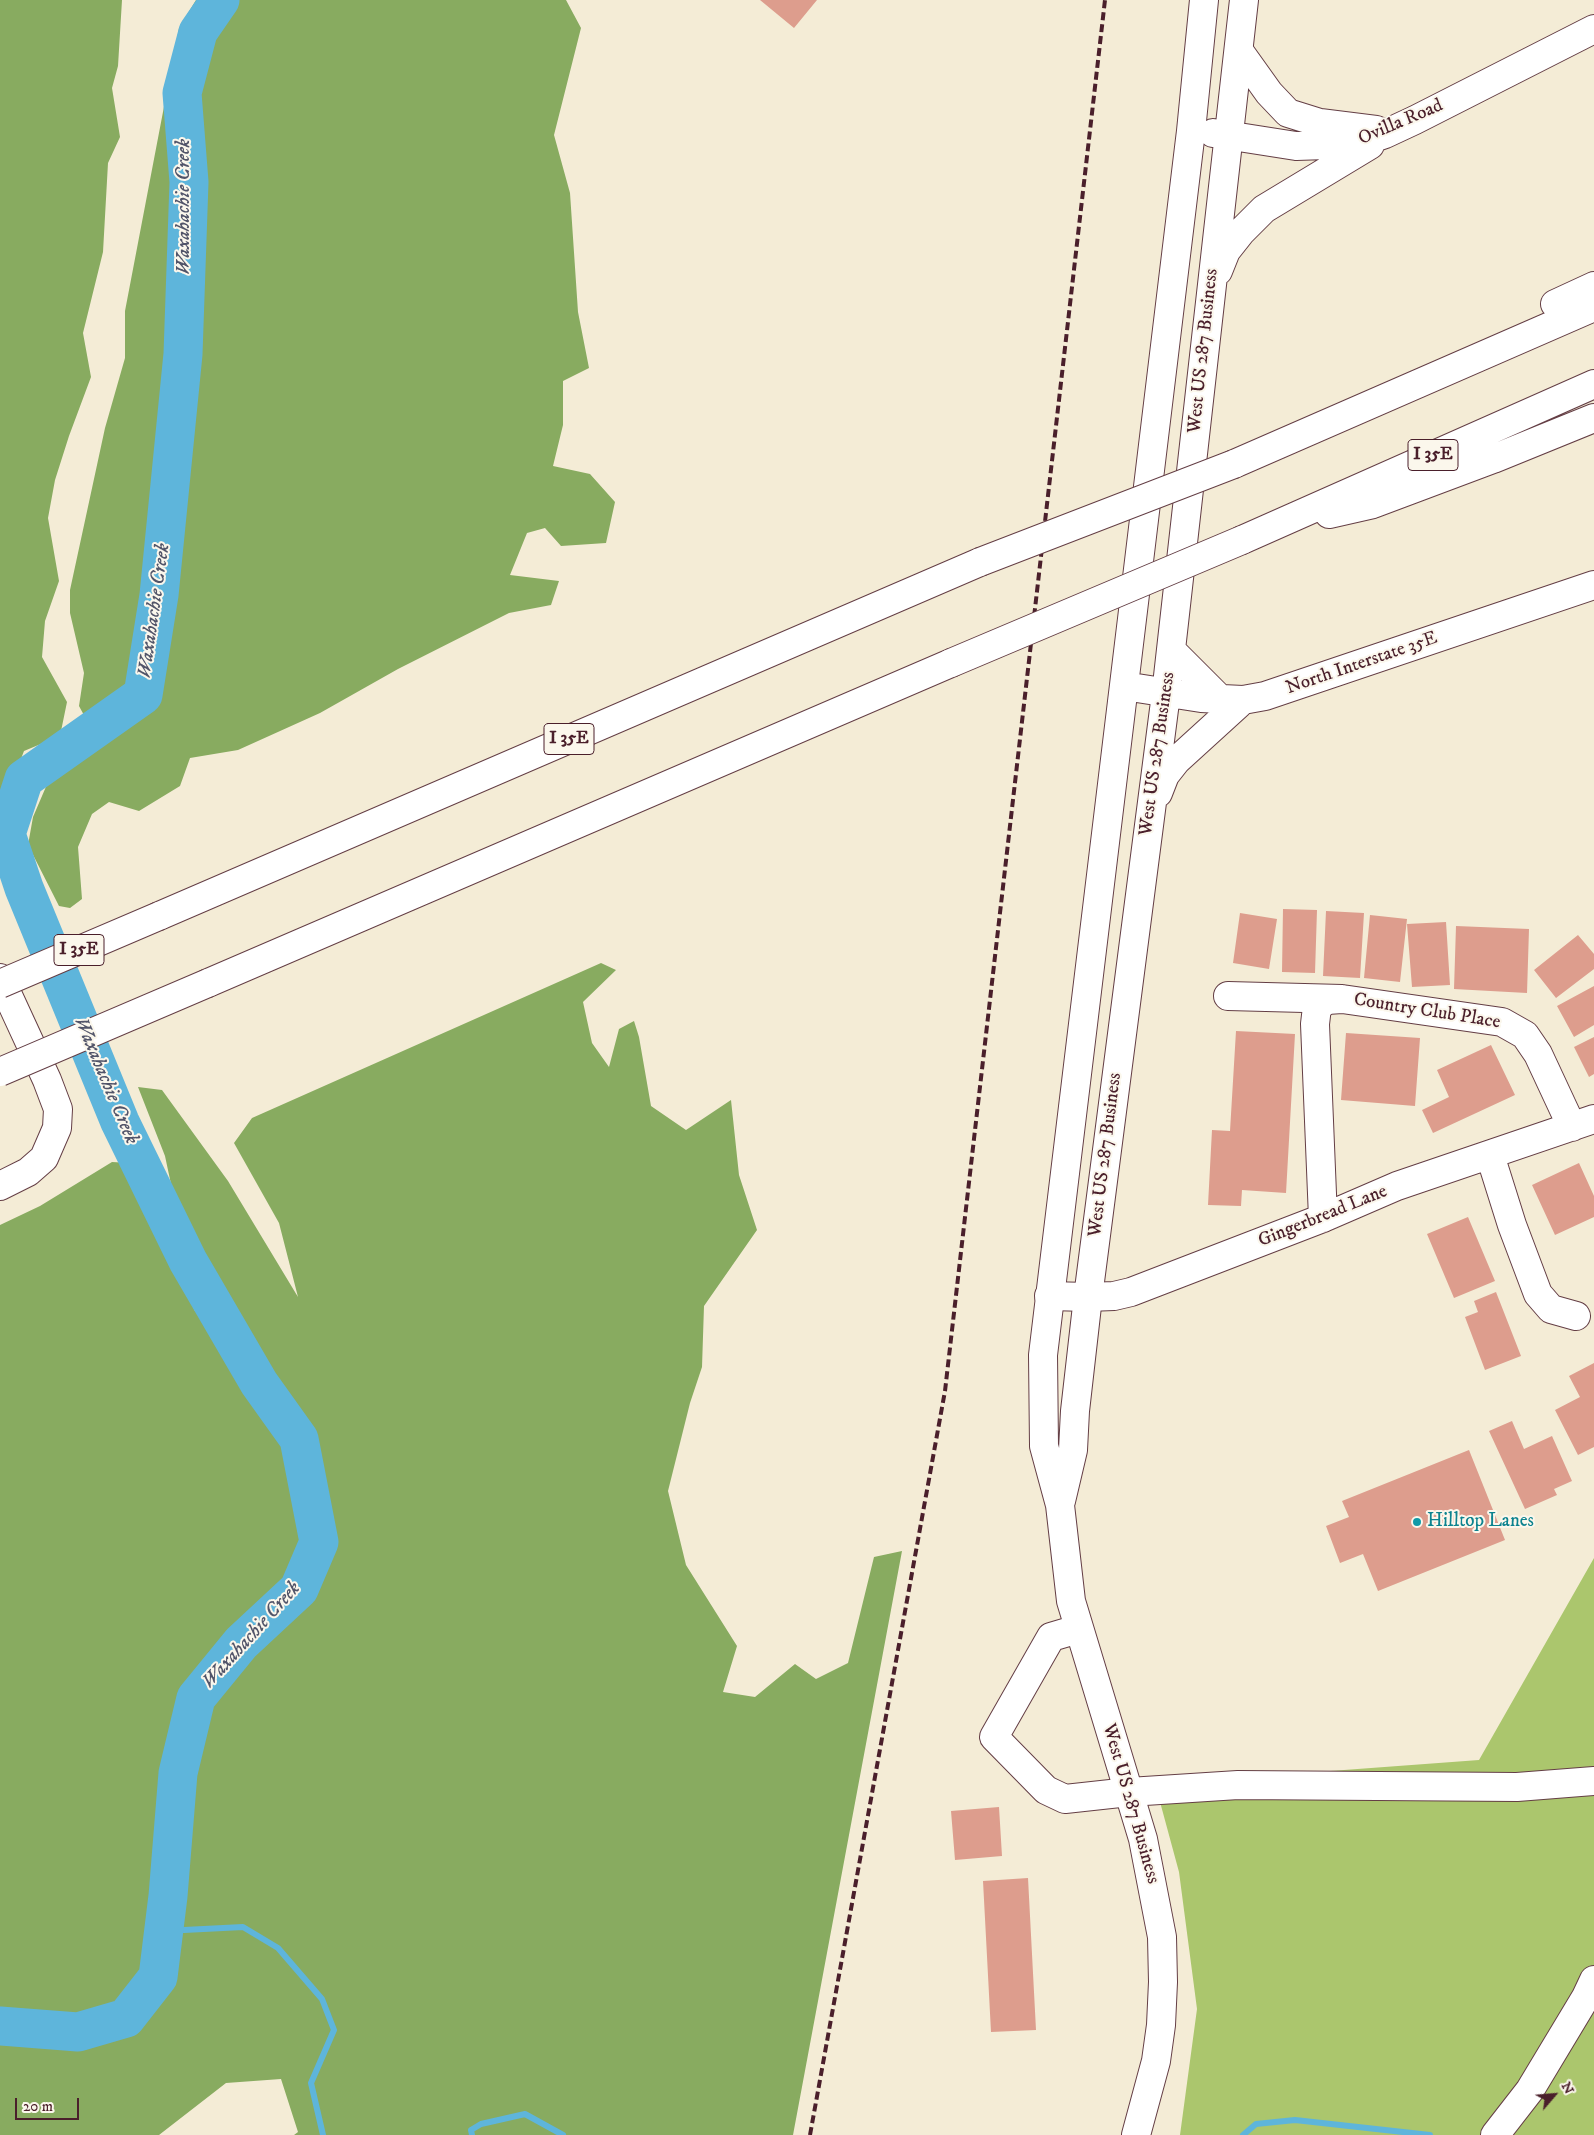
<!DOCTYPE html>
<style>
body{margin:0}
#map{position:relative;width:1594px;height:2135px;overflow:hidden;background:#f4ecd6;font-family:"IM FELL DW Pica",serif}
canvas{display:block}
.north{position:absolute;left:1529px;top:2070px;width:50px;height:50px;-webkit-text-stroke:4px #fbf7ec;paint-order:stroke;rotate:63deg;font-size:14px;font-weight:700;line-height:20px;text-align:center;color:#4a1f2b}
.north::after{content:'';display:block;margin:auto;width:18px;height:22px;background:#4a1f2b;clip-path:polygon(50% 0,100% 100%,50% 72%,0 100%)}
.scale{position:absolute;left:15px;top:2098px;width:64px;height:22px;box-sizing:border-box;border:2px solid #4a1f2b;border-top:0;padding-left:6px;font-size:15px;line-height:18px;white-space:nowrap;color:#4a1f2b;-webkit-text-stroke:4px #fbf7ec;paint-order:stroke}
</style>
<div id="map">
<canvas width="1594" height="2135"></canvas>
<div class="north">N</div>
<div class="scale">20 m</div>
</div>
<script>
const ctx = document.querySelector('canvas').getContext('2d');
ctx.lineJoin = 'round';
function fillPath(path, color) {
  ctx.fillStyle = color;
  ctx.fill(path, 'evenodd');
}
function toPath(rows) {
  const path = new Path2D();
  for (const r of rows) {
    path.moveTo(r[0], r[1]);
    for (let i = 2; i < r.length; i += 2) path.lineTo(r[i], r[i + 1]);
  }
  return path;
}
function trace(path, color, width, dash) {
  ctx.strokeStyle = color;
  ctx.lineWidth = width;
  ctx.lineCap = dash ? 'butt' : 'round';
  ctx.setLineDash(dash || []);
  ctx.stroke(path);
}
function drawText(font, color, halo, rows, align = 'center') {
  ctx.font = font + ' "IM FELL DW Pica",serif';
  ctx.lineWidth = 4;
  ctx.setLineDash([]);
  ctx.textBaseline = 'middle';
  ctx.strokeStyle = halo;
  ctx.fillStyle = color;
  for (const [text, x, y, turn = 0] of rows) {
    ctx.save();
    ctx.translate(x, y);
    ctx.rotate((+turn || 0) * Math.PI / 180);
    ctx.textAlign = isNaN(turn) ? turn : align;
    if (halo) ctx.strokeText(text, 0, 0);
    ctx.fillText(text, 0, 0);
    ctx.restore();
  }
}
fillPath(toPath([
 [1594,1558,1594,2135,1180,2135,1197,2009,1179,1872,1153,1776,1317,1772,1479,1760]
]), '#abc66d');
fillPath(toPath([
 [0,0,122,0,118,66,112,88,120,137,108,163,103,252,83,333,91,377,69,436,55,480,48,518,59,581,45,621,42,657,67,702,60,736,24,751,10,787,0,805],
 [196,0,566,0,581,28,554,135,570,193,578,312,589,368,563,381,563,425,553,466,590,474,615,502,606,543,561,546,545,528,527,533,510,575,559,581,551,605,509,613,398,669,320,713,238,750,190,758,180,786,139,811,109,802,92,814,78,847,82,899,70,908,59,906,28,845,33,817,51,775,70,753,99,743,79,706,84,673,70,613,70,590,105,428,125,358,125,311,179,28],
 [601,963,616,970,583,1002,592,1043,609,1067,619,1029,634,1021,639,1037,651,1106,686,1130,731,1100,739,1175,757,1230,704,1306,702,1367,690,1403,668,1491,686,1565,737,1646,723,1692,755,1697,795,1664,816,1679,848,1663,874,1557,902,1551,793,2135,294,2135,298,2132,281,2079,226,2083,159,2135,0,2135,0,1225,40,1206,112,1162,130,1163,195,1311,243,1361,214,1282,178,1217,165,1156,138,1087,162,1090,228,1181,298,1297,279,1223,234,1143,252,1118]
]), '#88ab60');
trace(toPath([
 [164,1931,243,1927,278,1948,322,1999,334,2030,311,2083,323,2135],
 [472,2135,471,2130,481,2124,525,2114,563,2135],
 [1243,2135,1256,2124,1295,2120,1430,2135]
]), '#5eb5db', 6);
trace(toPath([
 [0,2026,78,2032,126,2018,158,1977,168,1896,178,1773,196,1698,241,1643,299,1589,319,1542,299,1439,259,1383,188,1261,120,1122,24,888,6,834,24,779,143,695,159,595,183,354,189,182,182,93,198,32,220,0]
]), '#5eb5db', 39);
fillPath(toPath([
 [760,0,817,0,794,28],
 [1283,909,1317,910,1315,973,1282,972],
 [1326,911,1364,913,1360,978,1323,976],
 [1240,913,1277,919,1269,969,1233,963],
 [1370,915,1407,919,1400,982,1364,978],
 [1446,922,1450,985,1412,987,1407,924],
 [1456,926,1529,929,1527,993,1454,989],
 [1578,935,1594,954,1594,969,1556,998,1534,970],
 [1594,986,1594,1025,1574,1037,1557,1006],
 [1236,1031,1295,1034,1286,1193,1242,1190,1241,1206,1208,1205,1212,1130,1230,1131],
 [1346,1033,1420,1038,1415,1106,1341,1100],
 [1594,1037,1594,1074,1589,1077,1574,1047],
 [1491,1045,1515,1095,1433,1133,1422,1110,1449,1097,1437,1070],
 [1579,1163,1594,1196,1594,1217,1555,1235,1532,1185],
 [1468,1217,1495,1281,1454,1298,1427,1234],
 [1496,1292,1521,1356,1485,1370,1465,1317,1478,1312,1474,1301],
 [1594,1363,1594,1447,1578,1455,1555,1410,1580,1397,1569,1376],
 [1512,1421,1524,1449,1552,1436,1572,1481,1554,1489,1557,1495,1525,1509,1489,1431],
 [1469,1450,1505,1540,1378,1591,1363,1554,1340,1563,1326,1526,1349,1517,1342,1501],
 [999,1807,1002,1856,955,1860,951,1811],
 [1028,1878,1036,2030,991,2032,983,1881]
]), '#dd9d8d');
const minor = toPath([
 [1228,996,1342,999,1502,1022,1525,1035,1538,1054,1572,1127],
 [1490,1155,1512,1225,1538,1294,1551,1309,1576,1316],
 [1323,1218,1315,1024,1317,1007,1327,1000,1342,999],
 [1049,1296,1088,1297,1114,1296,1131,1292,1323,1218,1397,1186,1594,1119],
 [1078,1629,1051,1637,994,1737,1046,1790,1065,1799,1129,1792,1238,1785,1517,1787,1594,1781],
 [1495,2135,1530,2090,1586,1997,1594,1980]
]);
const major = toPath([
 [1239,51,1269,93,1288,113,1320,123,1376,130],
 [1213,133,1296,146,1356,144,1385,134,1415,120,1594,29],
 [1218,271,1226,251,1241,232,1264,209,1370,145],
 [1171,650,1220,699],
 [1124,686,1201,698,1243,700,1265,696,1594,585],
 [1158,793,1165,775,1176,761,1243,700],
 [0,978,47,1080,58,1109,57,1128,44,1158,28,1172,0,1186],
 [1061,1501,1073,1450,1075,1411,1088,1297,1166,694,1244,0],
 [1136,2135,1156,2061,1161,2025,1163,1982,1162,1937,1143,1839,1071,1601,1060,1505,1044,1446,1043,1355,1191,131,1204,0]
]);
const highway = toPath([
 [1555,304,1594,286],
 [1234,464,1594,307],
 [1329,514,1373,504,1493,459,1594,418],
 [1242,540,1594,384],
 [159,916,980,562],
 [208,983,951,663]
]);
trace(minor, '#643e45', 30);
trace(major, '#643e45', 30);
trace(highway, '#643e45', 30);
trace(minor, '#fff', 28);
trace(major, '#fff', 28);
trace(highway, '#fff', 28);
trace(toPath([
 [810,2135,945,1391,1105,0]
]), '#4a1f2b', 4, [8, 4]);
const highwayBridge = toPath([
 [980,562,1234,464],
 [951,663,1242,540],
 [0,984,159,916],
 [0,1072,208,983]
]);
trace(highwayBridge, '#643e45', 30, []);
trace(highwayBridge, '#fff', 28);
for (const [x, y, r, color] of [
 [1417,1522,5,"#0f9aa8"]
]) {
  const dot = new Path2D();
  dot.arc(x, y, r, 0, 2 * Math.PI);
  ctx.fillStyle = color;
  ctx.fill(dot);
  trace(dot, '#fbf7ec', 2);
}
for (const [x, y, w] of [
 [1433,455,50],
 [569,739,50],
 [79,950,50]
]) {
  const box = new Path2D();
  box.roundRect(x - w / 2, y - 15.5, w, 31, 4);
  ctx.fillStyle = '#fbf7ec';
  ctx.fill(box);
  trace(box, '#4a1f2b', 1);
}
drawText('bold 18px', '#4a1f2b', null, [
 ["I 35E",1433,455],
 ["I 35E",569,739],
 ["I 35E",79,950]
]);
drawText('19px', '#4a1f2b', '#fbf7ec', [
 ["Ovilla Road",1401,123,-23],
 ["West US 287 Business",1204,351,-84],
 ["North Interstate 35E",1362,664,-19],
 ["West US 287 Business",1158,754,-82],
 ["Country Club Place",1427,1012,9],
 ["West US 287 Business",1106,1155,-83],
 ["Gingerbread Lane",1323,1217,-22],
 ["West US 287 Business",1130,1804,74]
]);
drawText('19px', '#0d838f', '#fbf7ec', [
 ["Hilltop Lanes",1427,1522]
], 'left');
drawText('italic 20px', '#515469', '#fbf7ec', [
 ["Waxahachie Creek",185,207,-90],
 ["Waxahachie Creek",155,611,-82],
 ["Waxahachie Creek",105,1081,67],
 ["Waxahachie Creek",252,1636,-48]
]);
</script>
